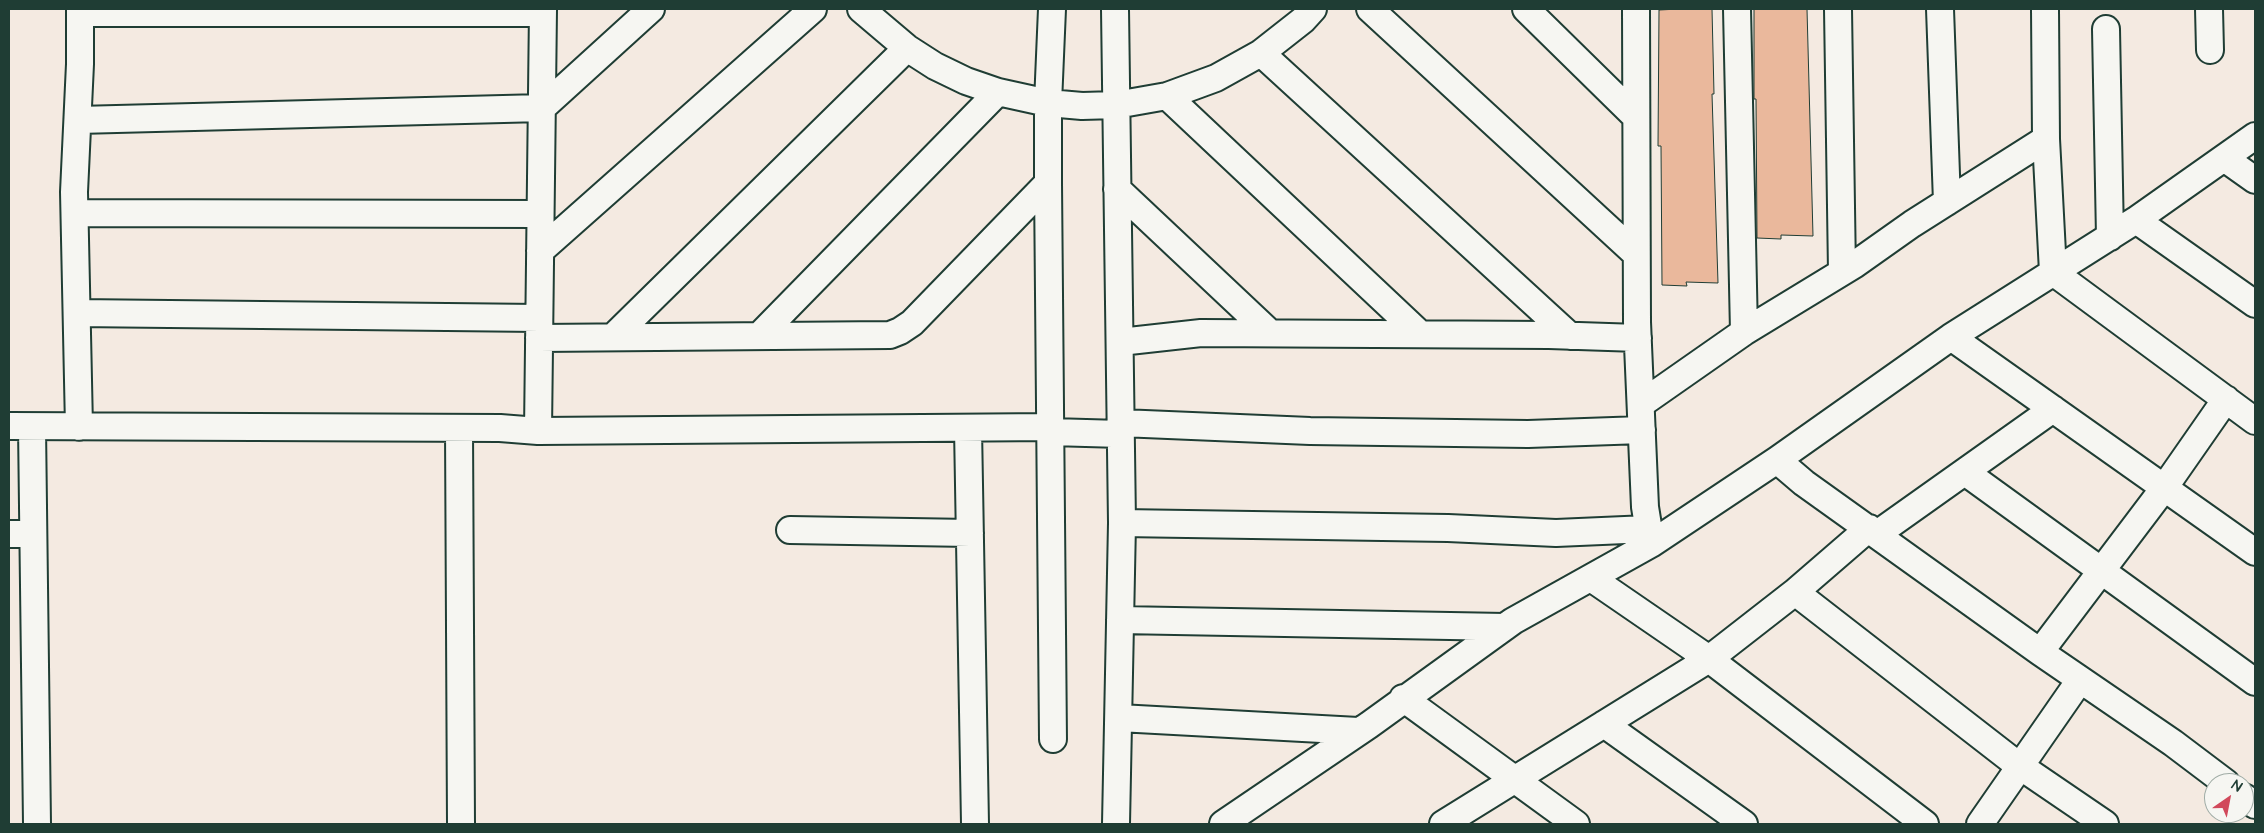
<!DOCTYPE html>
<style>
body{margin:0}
#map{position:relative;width:2264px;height:833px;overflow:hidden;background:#f4eae1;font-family:"Architects Daughter",sans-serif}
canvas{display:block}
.frame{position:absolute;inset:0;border:10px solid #1f3d34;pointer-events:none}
.north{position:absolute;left:2204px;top:773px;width:50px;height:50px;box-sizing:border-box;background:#f6f6f2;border:1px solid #a0aca6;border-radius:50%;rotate:33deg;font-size:14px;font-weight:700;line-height:20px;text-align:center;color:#1f3d34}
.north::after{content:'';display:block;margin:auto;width:18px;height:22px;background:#d1495b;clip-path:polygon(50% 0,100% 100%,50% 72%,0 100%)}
</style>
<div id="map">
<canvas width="2264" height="833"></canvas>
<div class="frame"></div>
<div class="north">N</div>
</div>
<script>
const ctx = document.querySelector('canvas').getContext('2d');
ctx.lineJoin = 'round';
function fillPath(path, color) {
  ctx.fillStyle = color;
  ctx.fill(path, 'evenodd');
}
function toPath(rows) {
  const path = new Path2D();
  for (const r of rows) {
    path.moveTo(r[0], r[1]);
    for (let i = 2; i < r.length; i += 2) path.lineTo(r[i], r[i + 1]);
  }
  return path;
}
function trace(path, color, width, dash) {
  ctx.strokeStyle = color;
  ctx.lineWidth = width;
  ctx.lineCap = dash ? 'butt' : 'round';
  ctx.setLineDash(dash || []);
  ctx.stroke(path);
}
const building = toPath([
 [1679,9,1712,9,1714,94,1712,94,1718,283,1686,282,1687,286,1662,285,1661,146,1658,146,1659,10,1679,9],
 [1754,9,1807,9,1813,236,1781,235,1781,239,1757,238,1756,99,1754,99,1754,9]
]);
fillPath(building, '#eab89c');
trace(building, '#1f3d34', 1);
const minor = toPath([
 [543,9,538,431,1051,427],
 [861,9,907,48,935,66,966,81,998,92,1048,103,1082,106,1116,105,1167,96,1216,78,1261,53,1303,20,1313,9],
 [1052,9,1048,103,1048,183,1053,739],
 [1115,9,1122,523,1116,824],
 [1370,9,1636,254],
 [1526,9,1636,117],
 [1636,9,1637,322,1645,507,1651,544],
 [1737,9,1744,332],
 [1838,9,1842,272],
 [1940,9,1947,202],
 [2045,9,2046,139,2053,272,2255,421],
 [2209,9,2210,50],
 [80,13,543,13],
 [2106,29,2110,237],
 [1261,53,1570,336],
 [1167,96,1420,334],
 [78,120,542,108,651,9],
 [2224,158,2255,180],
 [1117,189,1270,333],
 [75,213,540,214],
 [2136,220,2255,304],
 [540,251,813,9],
 [77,313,539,318],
 [759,336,998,92],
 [613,337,907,48],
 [1951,337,2255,552],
 [539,338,890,335,900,331,912,323,1048,183],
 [1120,342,1201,333,1549,335,1638,338],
 [1641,404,1744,332,1854,265,1912,224,2046,139],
 [1121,423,1310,431,1528,434,1642,430],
 [9,426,500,428,538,431],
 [32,427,37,824],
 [79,427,74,192,80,64,80,9],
 [459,428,461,824],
 [968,428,975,824],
 [1051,432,1121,434],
 [1777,460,1951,337,2136,220,2255,136],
 [1965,472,2255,682],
 [1122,523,1448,528,1556,533,1648,529],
 [1869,528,1795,592,2014,762,2105,824],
 [790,530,970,533],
 [9,534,33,534],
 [1877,534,2053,409],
 [1591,578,1709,659,1925,824],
 [1120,620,1505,627],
 [2040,652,2164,488,2226,399],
 [1403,698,1576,824],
 [1119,718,1358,731],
 [1604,724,1744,824],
 [2244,797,2255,805],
 [1223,824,1369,725,1513,621,1651,544,1777,460,1804,483,2040,652,2173,743,2226,783],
 [1443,824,1709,659,1795,592],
 [1980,824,2080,680]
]);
trace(minor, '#1f3d34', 30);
trace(minor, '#f6f6f2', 26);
</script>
